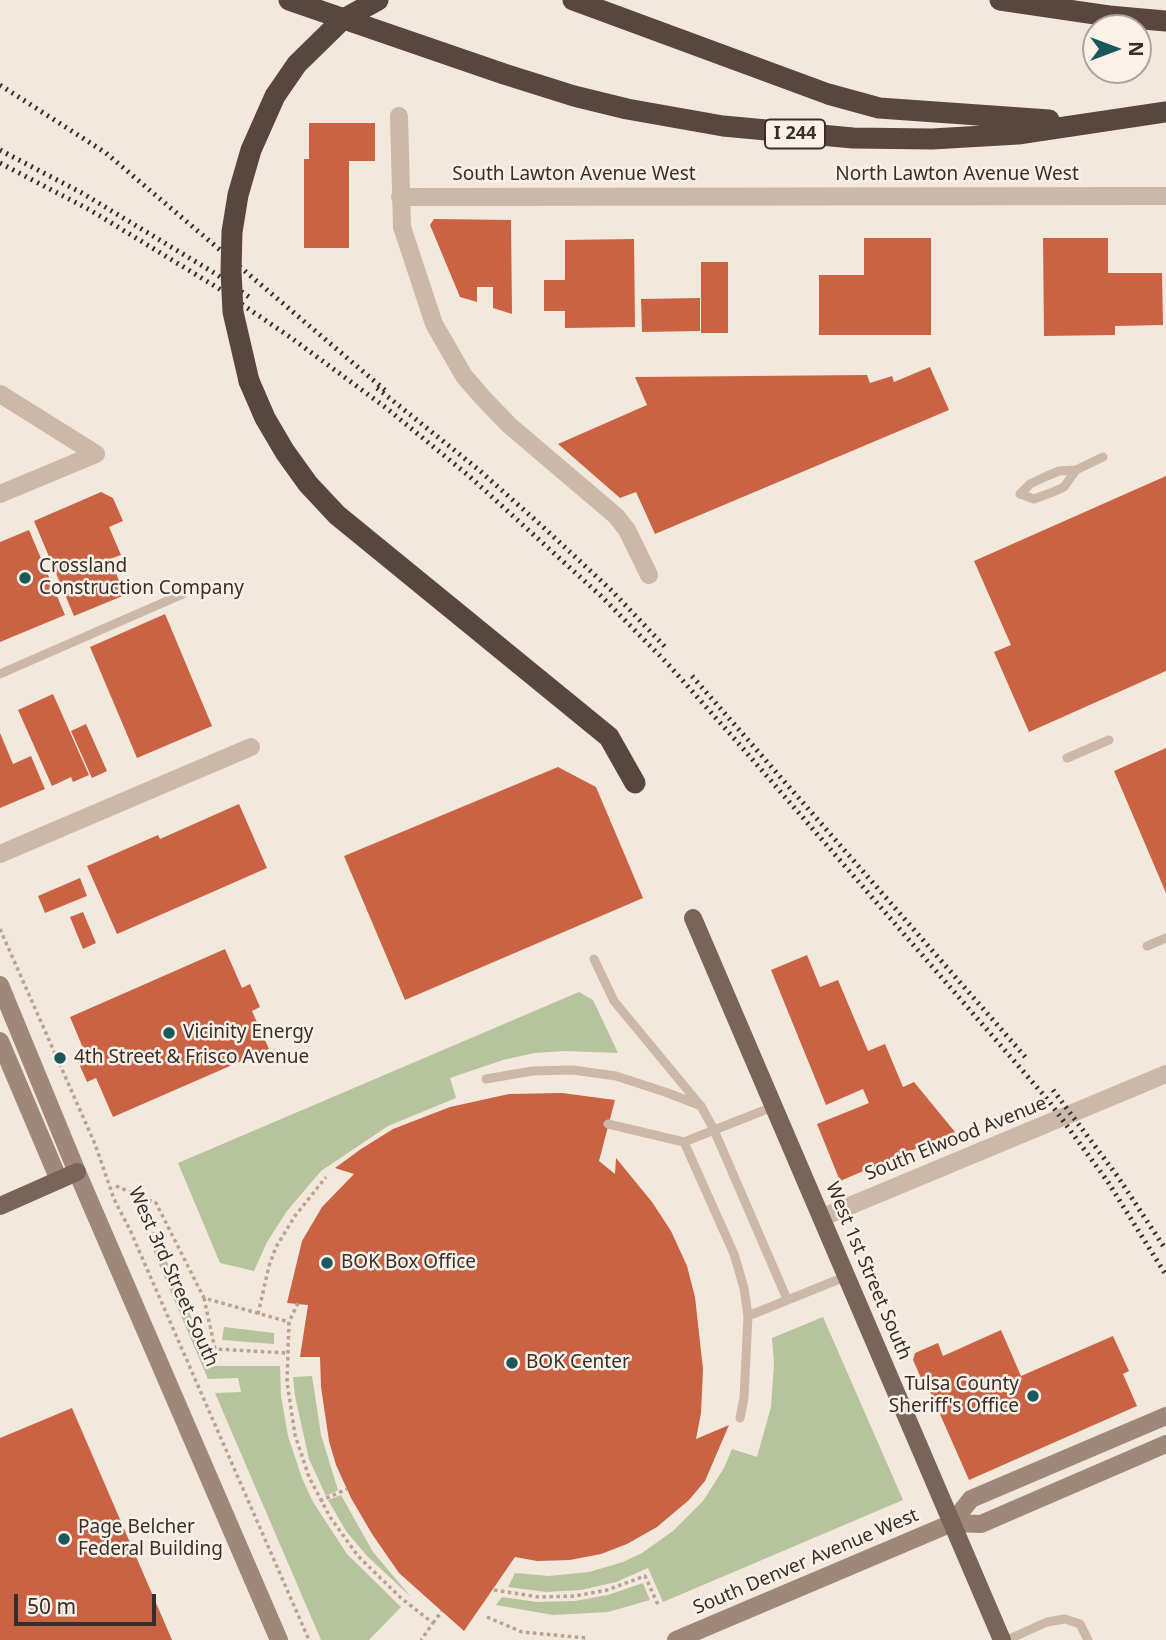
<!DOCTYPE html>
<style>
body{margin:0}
#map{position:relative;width:1166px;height:1640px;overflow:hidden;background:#f3e8dc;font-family:"Noto Sans",sans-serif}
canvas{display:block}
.north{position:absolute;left:1082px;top:14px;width:70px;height:70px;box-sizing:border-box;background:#faf2e9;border:2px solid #aca39c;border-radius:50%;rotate:90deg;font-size:19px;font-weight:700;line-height:28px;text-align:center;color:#382d28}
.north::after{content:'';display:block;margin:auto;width:24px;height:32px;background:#1c585b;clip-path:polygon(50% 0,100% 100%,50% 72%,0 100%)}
.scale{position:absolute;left:14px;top:1594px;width:142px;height:32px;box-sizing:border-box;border:4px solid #382d28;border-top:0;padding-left:9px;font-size:21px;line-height:24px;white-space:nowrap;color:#382d28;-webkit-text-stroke:5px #faf2e9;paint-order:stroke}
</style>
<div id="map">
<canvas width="1166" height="1640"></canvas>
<div class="north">N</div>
<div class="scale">50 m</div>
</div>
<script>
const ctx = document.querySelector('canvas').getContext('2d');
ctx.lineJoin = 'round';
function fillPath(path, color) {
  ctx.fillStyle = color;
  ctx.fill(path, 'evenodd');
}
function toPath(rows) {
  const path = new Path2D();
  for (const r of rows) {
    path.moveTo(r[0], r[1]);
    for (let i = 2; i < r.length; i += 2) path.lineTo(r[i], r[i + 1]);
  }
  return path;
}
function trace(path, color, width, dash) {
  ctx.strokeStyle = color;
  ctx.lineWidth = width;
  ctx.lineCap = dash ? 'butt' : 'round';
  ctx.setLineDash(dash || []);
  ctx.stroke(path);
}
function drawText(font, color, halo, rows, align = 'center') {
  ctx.font = font + ' "Noto Sans",sans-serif';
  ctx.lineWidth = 5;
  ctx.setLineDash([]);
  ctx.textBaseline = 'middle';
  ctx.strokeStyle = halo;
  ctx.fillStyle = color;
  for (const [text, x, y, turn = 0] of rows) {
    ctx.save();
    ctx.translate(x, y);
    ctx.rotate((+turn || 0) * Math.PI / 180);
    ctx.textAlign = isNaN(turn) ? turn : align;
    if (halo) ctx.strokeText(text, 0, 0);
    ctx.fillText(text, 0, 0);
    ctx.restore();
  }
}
fillPath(toPath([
 [579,992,593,1000,618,1053,565,1051,534,1053,503,1060,450,1078,456,1098,388,1126,321,1171,287,1211,267,1242,254,1271,220,1263,178,1163],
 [154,1232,213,1366,280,1366,281,1396,288,1436,302,1478,313,1502,347,1554,401,1607,369,1640,321,1640,215,1393,241,1392,238,1378,208,1379,146,1234],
 [823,1317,903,1500,663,1602,648,1568,616,1582,581,1590,546,1592,508,1587,515,1573,549,1576,589,1572,623,1562,642,1553,673,1531,703,1501,724,1468,732,1449,757,1457,771,1407,774,1364,772,1338],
 [224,1327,274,1333,274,1344,222,1340],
 [312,1376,321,1435,338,1490,326,1496,309,1459,295,1396,293,1377],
 [341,1495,373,1552,411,1597,367,1556,346,1531,328,1500],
 [643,1583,650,1600,608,1612,553,1615,496,1605,502,1597,537,1602,575,1601,608,1595]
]), '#b6c39c');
fillPath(toPath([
 [309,123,375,123,375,161,349,161,349,248,304,248,304,159,309,159],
 [434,219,511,220,512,314,493,308,493,287,477,287,477,302,460,297,430,225],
 [864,238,931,238,931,335,819,335,819,275,864,275],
 [1043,238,1108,238,1108,273,1162,273,1163,325,1115,326,1115,335,1044,336],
 [634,239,635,327,565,328,565,311,544,311,544,280,565,280,565,240],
 [701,262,728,262,728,333,701,333],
 [700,298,700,331,642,332,641,299],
 [930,367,949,410,655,534,636,492,620,498,558,444,647,405,635,377,867,375,870,383,892,376,894,382],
 [1166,476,1166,671,1029,732,994,652,1011,645,974,561],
 [101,492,113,498,123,521,109,527,121,555,110,559,125,595,74,616,34,521],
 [29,530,65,615,0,642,0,542],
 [165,614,212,726,137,758,90,647],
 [53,694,89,775,73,782,71,777,52,786,18,710],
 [86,724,107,771,92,778,71,731],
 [0,733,13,764,31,756,45,789,0,808],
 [1166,748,1166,893,1114,771],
 [558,767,596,787,643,898,405,1000,344,856],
 [239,804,267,868,117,934,87,866,158,835,160,839],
 [80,878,87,896,45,913,38,896],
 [83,912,96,943,83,949,70,917],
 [225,949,242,988,250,984,260,1007,252,1011,269,1049,113,1117,96,1078,87,1082,77,1059,86,1055,70,1017],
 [807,955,820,987,838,980,868,1051,885,1044,903,1087,914,1082,955,1132,840,1181,817,1124,869,1103,863,1089,826,1105,771,970],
 [562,1093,615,1100,599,1161,615,1174,616,1158,652,1202,671,1231,687,1266,695,1297,703,1369,701,1413,696,1439,729,1425,705,1481,689,1500,657,1527,627,1544,601,1554,570,1560,537,1561,515,1557,464,1631,399,1573,372,1534,351,1498,336,1465,329,1441,321,1387,320,1357,300,1357,308,1305,287,1303,302,1241,322,1207,354,1174,335,1168,361,1149,393,1129,450,1107,509,1094],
 [1001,1330,1021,1376,1113,1336,1129,1371,1123,1374,1137,1406,969,1480,928,1387,924,1385,913,1360,915,1353,938,1343,943,1356],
 [72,1408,172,1640,0,1640,0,1438]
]), '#c96344');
trace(toPath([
 [0,929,95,1144,114,1199,130,1230,309,1640],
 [116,1186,156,1203,204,1298,289,1322],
 [204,1298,215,1349,287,1353],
 [298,1303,289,1322,287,1382,295,1435,309,1477,330,1517,358,1556,401,1598,433,1623,421,1640],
 [258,1314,269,1266,276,1247,295,1216,326,1177],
 [320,1501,347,1489],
 [494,1590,539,1597,575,1596,607,1590,645,1576,659,1607],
 [487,1617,522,1632,586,1638],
 [433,1623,442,1611]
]), '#b8a292', 3.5, [3.5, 3.5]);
trace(toPath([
 [1076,470,1064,487,1053,492,1034,499,1020,494,1030,484,1047,476,1059,471,1076,470,1103,457],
 [0,674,183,594],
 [1067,758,1109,740],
 [1147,946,1166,938],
 [594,959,614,1001,700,1105],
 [486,1079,532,1071,573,1070,616,1076,668,1093,701,1106,714,1130,787,1299],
 [608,1124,684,1142,734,1254,744,1288,748,1316,744,1398,740,1418],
 [684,1142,775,1106],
 [748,1316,847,1276],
 [1007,1640,1047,1622,1065,1619,1080,1624,1088,1640]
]), '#ccb8a8', 9);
trace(toPath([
 [399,116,402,227,434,324,464,376,483,398,509,425,616,516,627,530,649,575],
 [400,197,1166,196],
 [0,854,251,747],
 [823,1217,1166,1074]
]), '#ccb8a8', 18);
trace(toPath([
 [0,394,96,454],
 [0,494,96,454]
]), '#ccb8a8', 18);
trace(toPath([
 [0,985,77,1172,279,1640],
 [0,1041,59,1180],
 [952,1523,971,1499,1166,1416],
 [676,1640,952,1523,981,1524,1166,1444]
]), '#9f8779', 18);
trace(toPath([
 [693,918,1002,1640],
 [0,1206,77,1172]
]), '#7a6459', 18);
trace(toPath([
 [289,0,504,74,574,96,627,109,723,126,853,138,932,139,1018,134,1166,112],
 [573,0,828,94,879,108,1049,120],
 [1000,0,1109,16,1166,21],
 [249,381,265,418,285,452,308,484,337,515,609,737,635,783]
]), '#59473f', 21);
trace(toPath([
 [0,85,106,153,386,391],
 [0,150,82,193,216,274,249,297],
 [0,163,90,210,218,288,290,337,385,407,469,476,601,596,667,663,739,744,1048,1100,1108,1182,1166,1275],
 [377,388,479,470,542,526,612,591,668,650],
 [692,676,1028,1060],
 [1053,1090,1118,1177,1166,1250]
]), '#382d28', 5, [2, 5]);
trace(toPath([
 [249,381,233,312,231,271,232,232,238,195,251,150,275,96,297,64,342,20,378,0]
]), '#59473f', 21);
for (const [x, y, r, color] of [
 [25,578,7,"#1c585b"],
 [169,1033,7,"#1c585b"],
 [60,1058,7,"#1c585b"],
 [327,1263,7,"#1c585b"],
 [512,1363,7,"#1c585b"],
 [1033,1396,7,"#1c585b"],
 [64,1539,7,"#1c585b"]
]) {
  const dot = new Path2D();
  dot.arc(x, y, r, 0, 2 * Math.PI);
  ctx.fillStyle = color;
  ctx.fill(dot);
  trace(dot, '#faf2e9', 2.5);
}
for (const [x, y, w] of [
 [795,134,60]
]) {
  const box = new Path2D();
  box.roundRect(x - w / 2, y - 14.5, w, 29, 5);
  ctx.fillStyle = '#faf2e9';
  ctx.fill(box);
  trace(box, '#382d28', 2);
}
drawText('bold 18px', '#382d28', null, [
 ["I 244",795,134]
]);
drawText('19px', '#382d28', '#faf2e9', [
 ["South Lawton Avenue West",574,175],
 ["North Lawton Avenue West",957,175],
 ["South Elwood Avenue",956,1139,-22],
 ["West 1st Street South",868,1271,67],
 ["West 3rd Street South",173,1277,66],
 ["South Denver Avenue West",806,1562,-23]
]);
drawText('19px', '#382d28', '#faf2e9', [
 ["Crossland",39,567],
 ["Construction Company",39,589],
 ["Vicinity Energy",183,1033],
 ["4th Street & Frisco Avenue",74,1058],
 ["BOK Box Office",341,1263],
 ["BOK Center",526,1363],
 ["Tulsa County",1019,1385,"right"],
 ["Sheriff's Office",1019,1407,"right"],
 ["Page Belcher",78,1528],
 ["Federal Building",78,1550]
], 'left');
</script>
